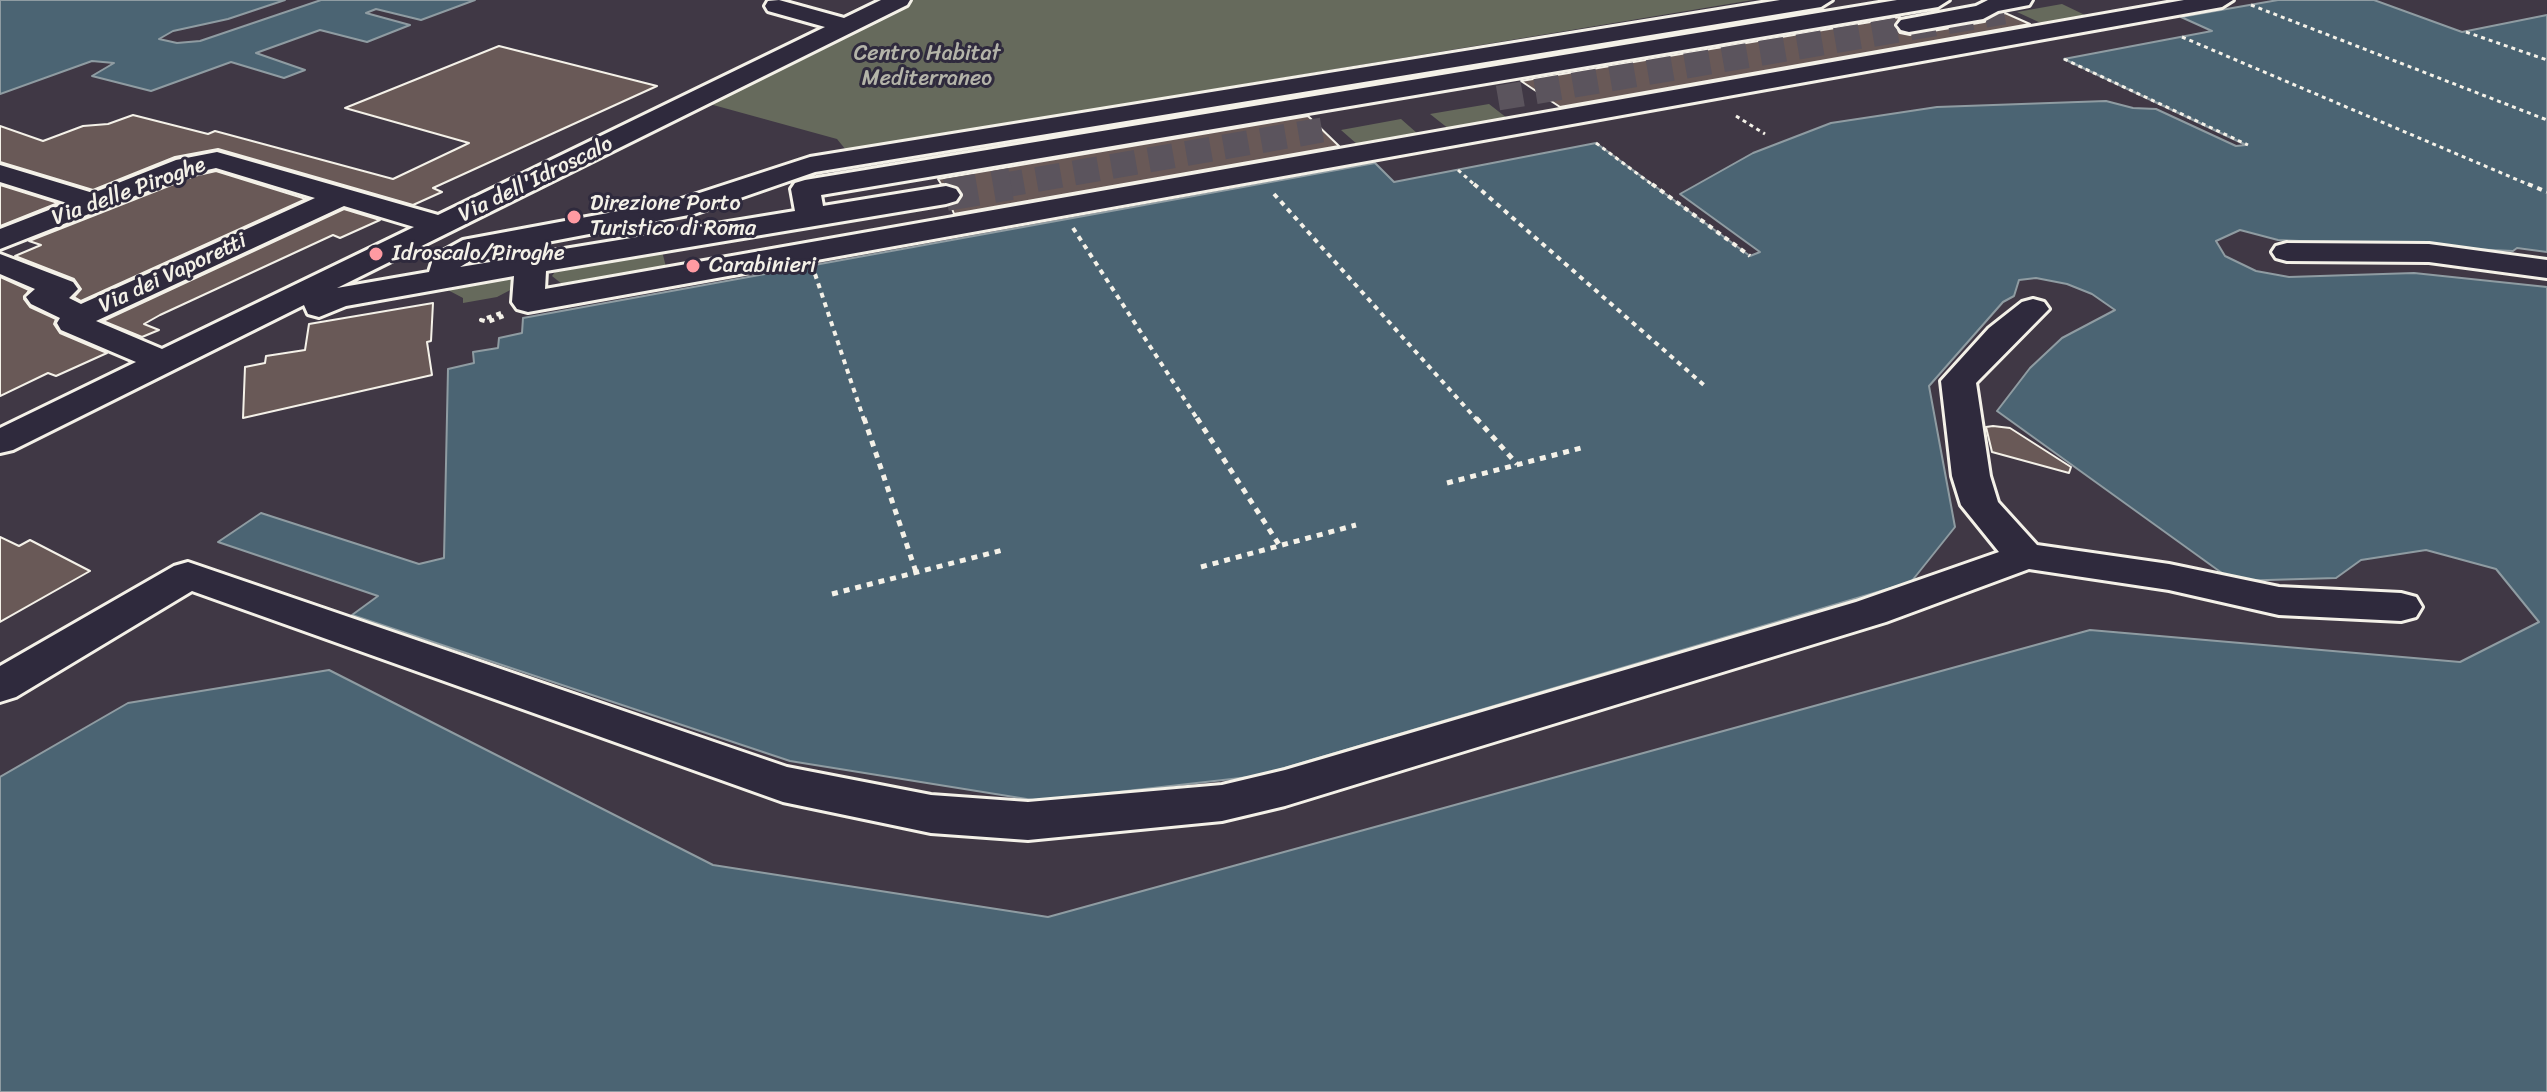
<!DOCTYPE html>
<style>
body{margin:0}
canvas{display:block;background:#403845}
</style>
<canvas width="2547" height="1092"></canvas>
<script>
const ctx = document.querySelector('canvas').getContext('2d');
ctx.lineJoin = 'round';
function fillPath(path, color) {
  ctx.fillStyle = color;
  ctx.fill(path, 'evenodd');
}
function toPath(rows) {
  const path = new Path2D();
  for (const r of rows) {
    path.moveTo(r[0], r[1]);
    for (let i = 2; i < r.length; i += 2) path.lineTo(r[i], r[i + 1]);
  }
  return path;
}
function trace(path, color, width, dash) {
  ctx.strokeStyle = color;
  ctx.lineWidth = width;
  ctx.lineCap = dash ? 'butt' : 'round';
  ctx.setLineDash(dash || []);
  ctx.stroke(path);
}
function drawText(font, color, halo, rows, align = 'center') {
  ctx.font = font + ' Sriracha,sans-serif';
  ctx.lineWidth = 6;
  ctx.setLineDash([]);
  ctx.textBaseline = 'middle';
  ctx.strokeStyle = halo;
  ctx.fillStyle = color;
  for (const [text, x, y, turn = 0] of rows) {
    ctx.save();
    ctx.translate(x, y);
    ctx.rotate((+turn || 0) * Math.PI / 180);
    ctx.textAlign = isNaN(turn) ? turn : align;
    if (halo) ctx.strokeText(text, 0, 0);
    ctx.fillText(text, 0, 0);
    ctx.restore();
  }
}
fillPath(toPath([
 [911,0,1753,0,846,150,837,139,706,103],
 [2062,4,2087,16,2043,24,2017,12],
 [1489,104,1507,118,1449,129,1430,114],
 [1401,119,1418,134,1358,145,1341,130],
 [662,251,666,267,574,284,562,284,552,276,558,268],
 [510,275,515,277,516,287,497,297,463,303,463,298,444,288]
]), '#666a5c');
const water = toPath([
 [0,0,285,0,228,19,173,31,159,39,177,43,200,41,321,0,475,0,421,20,376,9,366,13,410,25,367,42,320,30,256,53,305,70,284,78,231,62,151,91,92,76,114,63,92,61,0,94,0,0],
 [2278,0,2374,0,2462,32,2547,15,2547,252,2517,248,2513,251,2278,240,2240,230,2216,241,2225,256,2256,271,2289,277,2414,273,2547,287,2547,1092,0,1092,0,777,128,703,329,670,713,865,1048,917,2090,630,2460,662,2539,622,2496,569,2426,550,2361,560,2336,578,2233,581,1997,411,2030,368,2062,338,2115,310,2092,294,2067,284,2036,278,2019,280,2014,296,2003,302,1929,386,1955,527,1911,582,1258,776,1039,801,790,761,352,615,378,596,218,542,261,513,419,564,444,558,448,369,474,363,473,352,498,348,499,338,522,333,523,318,1375,163,1394,182,1596,143,1750,256,1760,252,1680,194,1753,153,1831,123,1937,107,2106,101,2133,108,2156,109,2236,146,2246,145,2064,59,2212,31,2181,17,2278,0]
]);
fillPath(water, '#4b6473');
trace(water, '#8f9ca2', 2);
const building = toPath([
 [2005,13,2030,24,1560,107,1521,81,1900,17,1895,27,1900,33,1910,35,1984,22,2005,13],
 [499,46,657,86,433,188,442,192,413,205,218,149,175,157,93,190,0,162,0,126,43,141,83,126,108,124,133,115,208,134,215,131,393,179,469,143,345,108,499,46],
 [1308,116,1339,146,954,214,951,206,958,203,962,193,957,186,941,184,938,179,1308,116],
 [216,171,306,199,81,301,74,297,81,289,74,279,15,256,41,245,29,241,194,176,216,171],
 [0,185,58,203,0,226,0,185],
 [344,209,380,220,340,238,333,235,160,315,144,324,159,330,142,337,103,321,344,209],
 [0,277,29,290,24,299,30,307,56,319,54,324,60,333,107,353,56,376,48,373,0,396,0,277],
 [433,303,431,341,427,342,432,375,243,418,245,367,265,363,266,356,305,350,309,324,433,303],
 [1993,426,2010,428,2071,467,2069,473,1992,452,1986,427,1993,426],
 [0,537,19,546,30,540,90,571,0,622,0,537]
]);
fillPath(building, '#695957');
trace(building, '#f4f1e8', 2);
trace(toPath([
 [1498,98,2004,12],
 [999,186,1322,130]
]), '#5b545d', 25, [25, 13]);
trace(toPath([
 [946,195,1011,184]
]), '#5b545d', 32, [32, 16]);
const minor = toPath([
 [779,0,844,18,881,0,910,0,907,5,337,288,429,272,434,256,463,240,678,200,810,157,1780,0,1832,0,1821,7,815,172,694,214,547,242,546,252,795,211,791,189,795,183,805,180,1897,0,1949,0,1938,7,821,195,823,206,946,186,956,189,960,195,956,201,946,204,546,271,545,289,2184,0,2233,0,2222,7,528,312,517,309,512,302,514,276,346,306,319,317,308,314,304,305,13,450,0,453,0,428,136,362,61,330,57,323,60,318,31,304,26,297,35,289,0,274,0,254,73,282,78,289,69,298,81,304,315,198,216,168,193,173,0,249,0,229,67,203,0,182,0,165,93,193,176,160,217,152,438,215,825,27,768,11,765,6,768,1,779,0],
 [344,206,414,227,162,349,96,321,344,206],
 [516,247,515,258,460,267,483,253,516,247],
 [1988,0,2032,0,2029,5,1998,11,1983,19,1909,32,1901,30,1897,25,1901,20,1976,6,1988,0],
 [2287,243,2429,244,2547,260,2547,278,2429,262,2287,261,2276,258,2272,252,2276,246,2287,243],
 [2033,299,2044,302,2049,309,1976,383,1990,476,1998,502,2037,545,2169,564,2279,587,2401,593,2416,597,2422,607,2416,617,2401,621,2279,615,2169,590,2029,569,1886,622,1285,806,1222,821,1028,840,931,833,783,802,192,591,16,697,0,702,0,666,174,566,188,562,787,767,931,795,1028,802,1222,785,1285,770,1856,602,1999,552,1961,505,1952,476,1941,381,1989,328,2022,302,2033,299]
]);
trace(minor, '#f4f1e8', 6);
trace(toPath([
 [2251,5,2547,120],
 [2466,32,2547,60],
 [2182,37,2532,186],
 [2064,59,2248,145],
 [1736,116,1765,134],
 [1596,143,1654,186],
 [1458,170,1476,186]
]), '#f4f1e8', 3, [4, 4]);
trace(toPath([
 [1474,184,1705,386],
 [1652,184,1750,256],
 [2528,184,2547,192],
 [1274,194,1477,420],
 [1073,228,1198,420],
 [815,274,864,420],
 [501,313,481,320,488,322,504,316]
]), '#f4f1e8', 4, [5, 5]);
trace(toPath([
 [864,418,916,572],
 [1197,418,1280,546],
 [1476,418,1517,464],
 [1447,483,1585,447],
 [1201,567,1356,525],
 [832,594,1003,550]
]), '#f4f1e8', 5, [6, 6]);
fillPath(minor, '#2f2a3d');
for (const [x, y, r, color] of [
 [574,217,8,"#ff9aa2"],
 [376,254,8,"#ff9aa2"],
 [693,266,8,"#ff9aa2"]
]) {
  const dot = new Path2D();
  dot.arc(x, y, r, 0, 2 * Math.PI);
  ctx.fillStyle = color;
  ctx.fill(dot);
  trace(dot, '#2f2a3d', 3);
}
drawText('22px', '#b4b4a9', '#2f2a3d', [
 ["Centro Habitat",927,54],
 ["Mediterraneo",927,79]
]);
drawText('22px', '#f4f1e8', '#2f2a3d', [
 ["Via dell'Idroscalo",536,180,-26],
 ["Via delle Piroghe",129,192,-20],
 ["Via dei Vaporetti",173,274,-25]
]);
drawText('22px', '#f4f1e8', '#2f2a3d', [
 ["Direzione Porto",590,204],
 ["Turistico di Roma",590,229],
 ["Idroscalo/Piroghe",392,254],
 ["Carabinieri",709,266]
], 'left');
</script>
